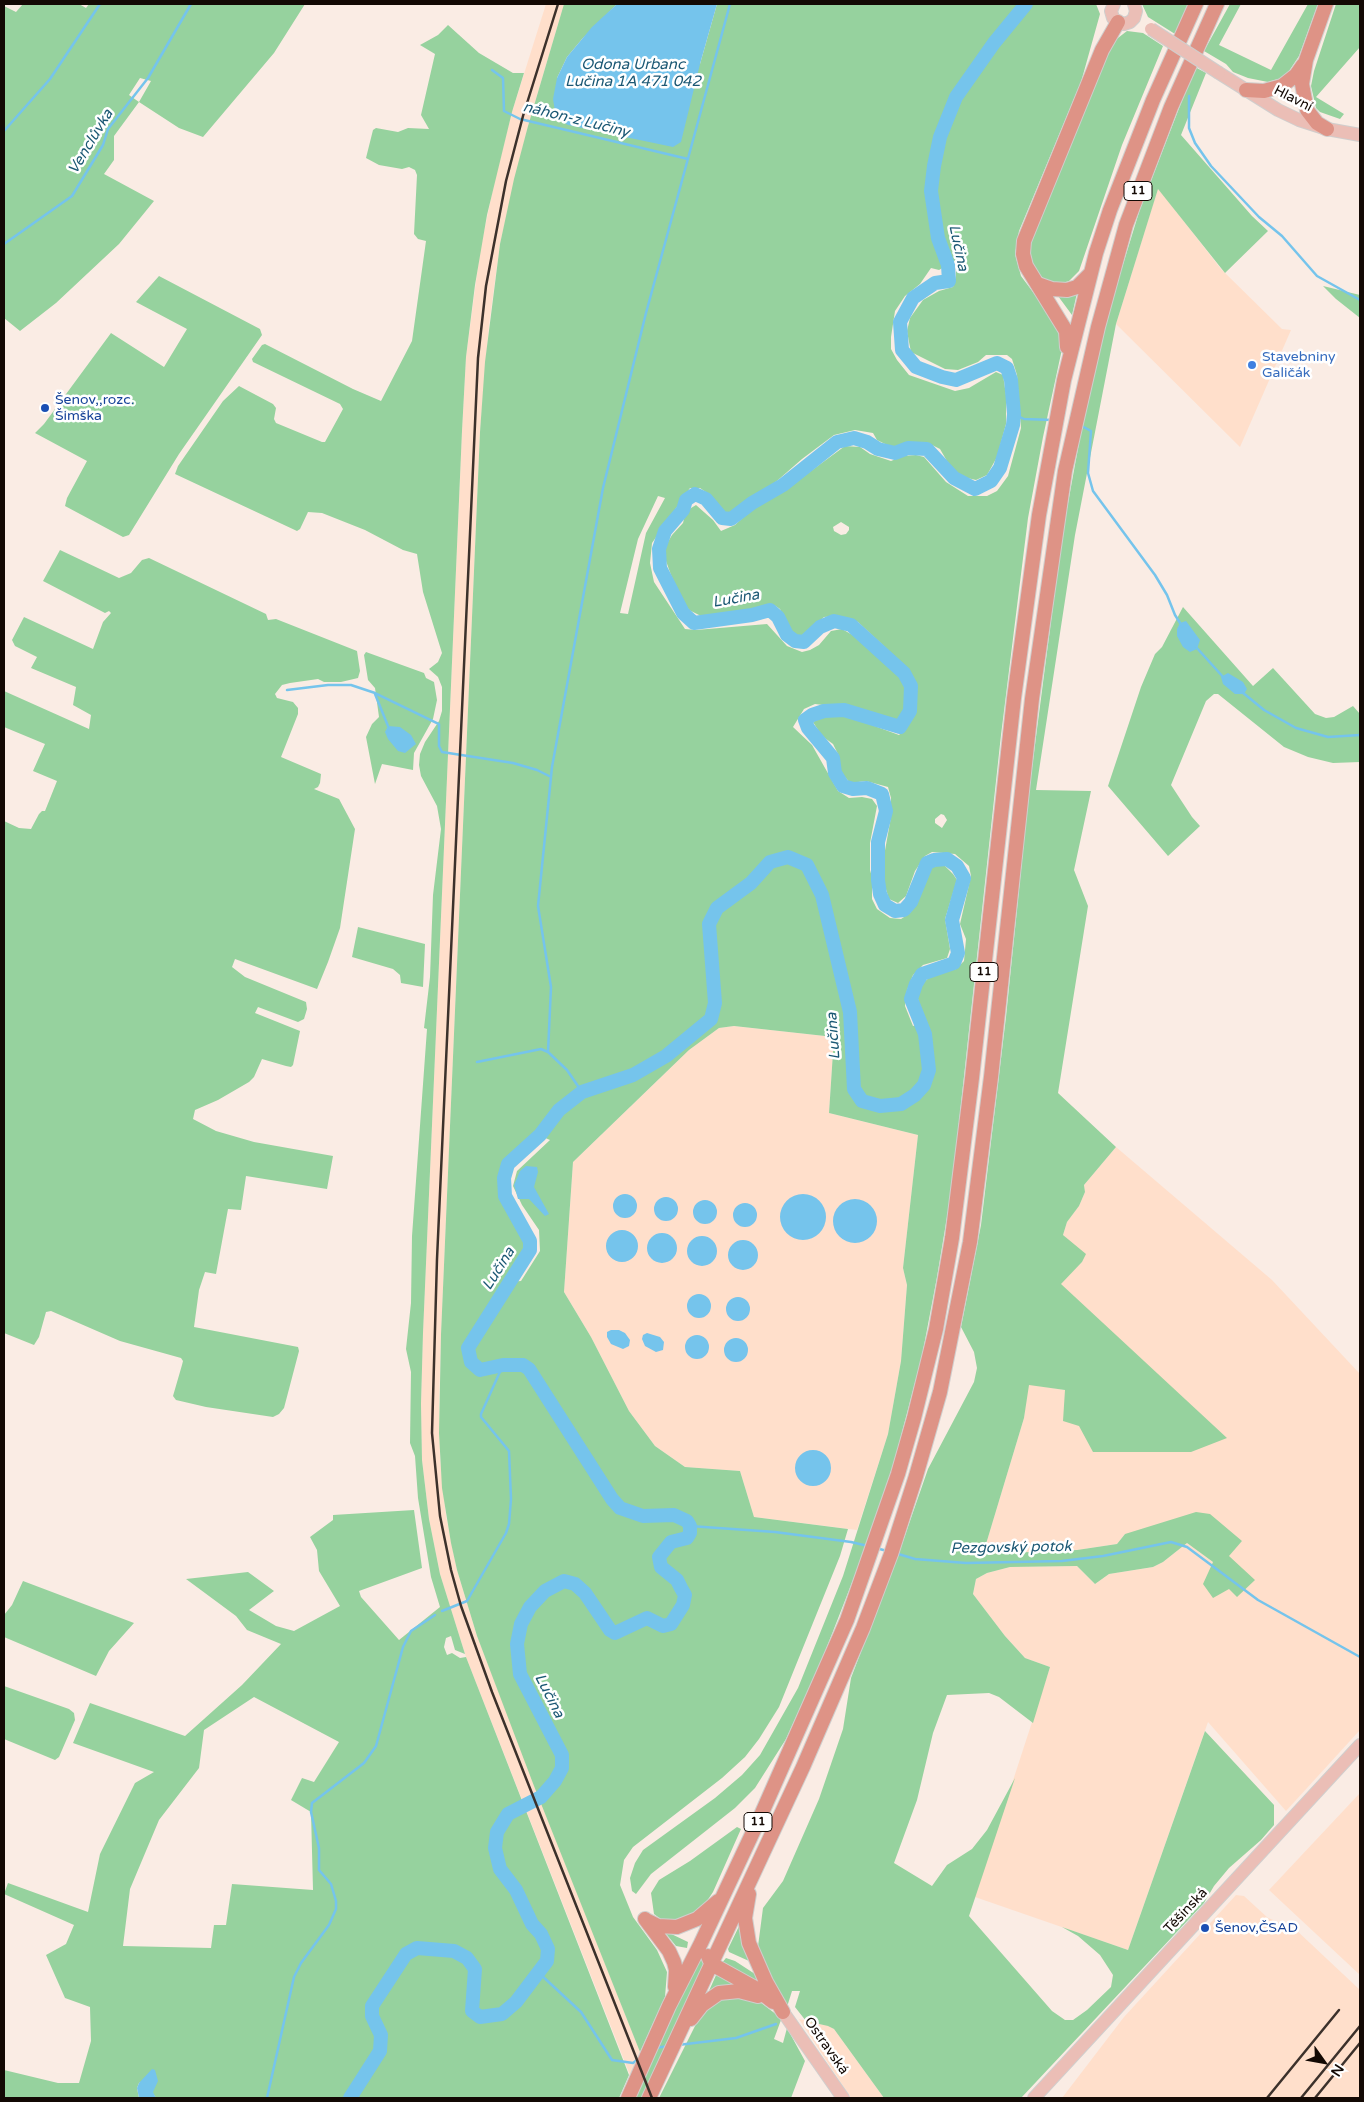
<!DOCTYPE html>
<meta charset="utf-8">
<style>
body{margin:0}
#map{position:relative;width:1364px;height:2102px;overflow:hidden;background:#faece4;font-family:"Varela Round",sans-serif}
canvas{display:block}
.frame{position:absolute;inset:0;border:5px solid #130904;pointer-events:none}
.north{position:absolute;left:1299px;top:2037px;width:50px;height:50px;-webkit-text-stroke:4px #fff;paint-order:stroke;rotate:122deg;font-size:14px;font-weight:700;line-height:20px;text-align:center;color:#130904}
.north::after{content:'';display:block;margin:auto;width:18px;height:22px;background:#130904;clip-path:polygon(50% 0,100% 100%,50% 72%,0 100%)}
</style>
<div id="map">
<canvas width="1364" height="2102"></canvas>
<div class="frame"></div>
<div class="north">N</div>
</div>
<script>
const ctx = document.querySelector('canvas').getContext('2d');
ctx.lineJoin = 'round';
function fillPath(path, color) {
  ctx.fillStyle = color;
  ctx.fill(path, 'evenodd');
}
function toPath(rows) {
  const path = new Path2D();
  for (const r of rows) {
    if (r.length === 3) {
      path.moveTo(r[0] + r[2], r[1]);
      path.arc(r[0], r[1], r[2], 0, 2 * Math.PI);
      continue;
    }
    path.moveTo(r[0], r[1]);
    for (let i = 2; i < r.length; i += 2) path.lineTo(r[i], r[i + 1]);
  }
  return path;
}
function trace(path, color, width, dash) {
  ctx.strokeStyle = color;
  ctx.lineWidth = width;
  ctx.lineCap = dash ? 'butt' : 'round';
  ctx.setLineDash(dash || []);
  ctx.stroke(path);
}
function drawText(font, color, halo, rows, align = 'center') {
  ctx.font = font + ' "Varela Round",sans-serif';
  ctx.lineWidth = 5;
  ctx.setLineDash([]);
  ctx.textBaseline = 'middle';
  ctx.strokeStyle = halo;
  ctx.fillStyle = color;
  for (const [text, x, y, turn = 0] of rows) {
    ctx.save();
    ctx.translate(x, y);
    ctx.rotate((+turn || 0) * Math.PI / 180);
    ctx.textAlign = isNaN(turn) ? turn : align;
    if (halo) ctx.strokeText(text, 0, 0);
    ctx.fillText(text, 0, 0);
    ctx.restore();
  }
}
fillPath(toPath([
 [546,4,564,4,528,126,500,244,489,325,480,432,441,1334,439,1404,440,1458,446,1516,457,1570,477,1636,658,2098,639,2098,466,1657,440,1574,429,1519,422,1460,421,1404,423,1333,462,431,466,357,480,251,495,179,512,112],
 [1158,188,1221,269,1282,329,1291,330,1240,447,1116,324],
 [734,1026,834,1037,829,1113,918,1135,903,1268,907,1285,901,1361,888,1434,857,1530,754,1517,740,1471,685,1467,655,1446,629,1411,591,1337,564,1292,573,1162,689,1050,719,1028],
 [1116,1147,1272,1280,1360,1374,1360,1730,1286,1811,1208,1722,1128,1950,975,1897,1050,1667,1025,1658,1005,1636,973,1594,976,1579,987,1573,1010,1567,1077,1566,1095,1584,1109,1574,1153,1567,1163,1562,1187,1543,1213,1562,1210,1570,1228,1556,1242,1541,1125,1534,1117,1544,1077,1550,983,1554,1024,1418,1028,1384,1065,1390,1226,1438,1060,1284,1082,1262,1063,1235,1067,1222,1079,1206,1085,1192,1084,1185],
 [1360,1793,1360,1975,1269,1890],
 [1236,1895,1244,1896,1268,1918,1294,1928,1360,1990,1360,2098,1062,2098,1124,2017],
 [799,2019,829,2026,834,2029,884,2098,851,2098]
]), '#ffdfcb');
fillPath(toPath([
 [23,4,79,4,86,8,89,4,305,4,274,53,203,137,179,128,139,102,114,136,114,160,104,174,154,201,119,244,56,303,20,331,4,318,4,6,16,12],
 [140,78,151,81,139,102,129,95],
 [564,4,617,4,582,39,567,57,557,78,700,64,717,4,1096,4,1100,14,1081,82,1019,231,1015,254,1021,276,1050,315,1060,332,1062,349,1043,437,1028,518,1001,735,952,1187,937,1277,922,1356,890,1478,876,1521,821,1662,786,1739,755,1788,735,1808,651,1874,636,1894,632,1891,630,1878,635,1863,643,1850,715,1798,742,1775,760,1755,798,1688,843,1576,888,1434,901,1361,907,1285,903,1268,918,1135,829,1113,834,1037,734,1026,719,1028,689,1050,573,1162,564,1292,591,1337,629,1411,655,1446,685,1467,740,1471,754,1517,848,1529,840,1556,779,1707,759,1739,745,1757,722,1778,633,1847,624,1860,620,1885,633,1917,657,1950,667,1972,665,1997,640,2052,534,1786,477,1636,457,1570,451,1543,442,1488,439,1433,441,1334,480,432,485,362,500,244,514,179,528,126],
 [956,260,956,276,953,287,939,291,923,300,910,318,907,331,909,342,911,352,945,369,958,370,978,362,986,355,1007,355,1012,359,1017,375,1021,428,1008,476,997,491,987,496,968,496,946,482,924,457,916,455,903,456,891,461,870,454,860,447,845,446,781,493,750,511,735,525,721,531,713,520,696,505,686,511,683,523,672,535,665,547,666,561,671,575,681,598,689,610,701,616,717,616,742,614,774,605,780,609,791,633,802,638,824,617,840,616,858,622,887,649,910,674,917,692,916,709,907,727,899,735,850,717,826,716,813,722,822,736,833,744,839,756,840,771,850,783,866,781,888,787,891,798,891,817,884,856,885,886,889,899,898,903,906,896,915,871,925,856,932,852,955,854,969,866,971,876,960,924,966,939,964,961,956,969,931,976,923,983,917,996,925,1022,913,1026,905,1006,907,990,913,975,923,965,947,958,950,949,945,919,957,880,953,874,943,864,930,868,919,899,910,913,901,919,890,918,877,909,872,899,872,877,870,870,870,843,877,806,872,799,862,797,849,798,838,791,812,745,793,727,804,709,815,704,857,709,897,721,903,714,907,701,905,682,856,637,842,629,831,631,819,645,810,650,802,652,787,646,767,624,696,630,685,629,654,582,650,563,652,543,690,488,700,488,710,495,718,506,722,514,731,515,778,480,802,459,834,435,855,430,873,433,877,440,893,448,914,443,928,443,940,449,951,468,963,477,976,480,987,475,997,457,1006,424,1006,395,1003,375,996,372,969,388,955,391,909,375,897,360,891,349,891,337,895,311,905,296,920,284,931,268,939,270],
 [658,496,665,498,646,533,628,614,620,613,638,539],
 [841,522,849,527,849,530,846,534,841,535,834,531,833,527],
 [941,814,944,815,947,820,942,828,935,823,935,819],
 [536,1134,550,1140,517,1171,513,1186,522,1205,539,1230,540,1251,521,1281,508,1282,526,1251,527,1241,502,1198,500,1187,501,1175,509,1159],
 [1142,4,1188,4,1175,34,1148,17],
 [1230,4,1241,4,1219,45,1271,70,1308,4,1318,4,1299,56,1285,77,1268,82,1248,78,1233,72,1226,64,1204,51],
 [1336,4,1360,4,1360,47,1316,97,1344,114,1340,119,1320,112,1316,108,1311,86,1314,71],
 [448,25,479,53,513,73,524,73,512,112,487,215,475,285,466,357,462,431,423,1333,421,1404,422,1460,429,1519,440,1574,465,1654,455,1650,451,1636,446,1638,444,1647,447,1655,452,1653,460,1658,466,1657,629,2075,619,2098,156,2098,144,2080,139,2083,137,2088,139,2098,4,2098,4,2070,58,2083,79,2083,91,2041,90,2007,65,1998,46,1955,66,1944,74,1925,4,1894,8,1883,88,1912,100,1854,135,1783,154,1772,73,1743,90,1703,185,1736,242,1685,281,1644,247,1630,236,1616,186,1579,248,1572,274,1591,249,1610,276,1626,294,1631,340,1606,319,1571,317,1550,310,1537,333,1520,333,1515,414,1510,422,1568,359,1591,361,1597,399,1640,440,1607,431,1577,418,1498,415,1456,410,1443,411,1372,406,1349,411,1303,412,1236,427,1029,424,1028,430,977,433,895,441,829,437,806,421,776,419,765,420,754,425,742,439,721,442,711,442,687,438,677,429,669,438,662,442,653,423,592,417,554,403,550,365,530,322,513,308,512,300,529,297,531,175,474,178,466,223,401,239,386,273,404,276,408,274,419,276,423,322,442,325,442,343,409,340,404,253,362,252,359,262,345,265,344,353,389,381,401,412,341,426,241,418,239,414,234,417,175,415,170,409,167,402,169,379,165,366,158,373,130,376,128,398,132,408,128,429,129,421,115,435,54,420,45,438,35],
 [254,1697,339,1742,314,1782,302,1778,291,1800,311,1812,313,1890,232,1884,226,1925,214,1925,211,1948,123,1946,130,1889,159,1820,199,1768,204,1730],
 [1127,31,1143,33,1163,46,1122,145,1079,271,1069,281,1060,284,1049,284,1033,268,1029,255,1029,242,1105,58,1114,41],
 [1195,67,1206,73,1181,135,1252,216,1268,231,1225,273,1158,189,1116,324,1075,535,1036,790,1091,791,1074,870,1088,906,1058,1093,1116,1147,1084,1185,1085,1192,1079,1206,1067,1222,1063,1235,1086,1254,1082,1262,1061,1284,1227,1438,1191,1452,1093,1452,1079,1426,1063,1421,1065,1390,1029,1385,1024,1418,983,1554,1077,1550,1117,1544,1125,1534,1196,1512,1210,1514,1242,1541,1229,1556,1255,1580,1237,1597,1229,1589,1213,1598,1203,1584,1213,1562,1187,1543,1163,1562,1153,1567,1109,1574,1095,1584,1077,1566,1010,1567,987,1573,976,1579,973,1594,1005,1636,1025,1658,1050,1667,1033,1723,999,1697,989,1693,947,1695,933,1733,917,1800,894,1863,932,1886,947,1865,972,1849,987,1830,1015,1778,969,1916,1052,2011,1065,2020,1073,2020,1087,2010,1111,1987,1113,1975,1100,1955,1078,1936,1062,1927,1128,1950,1205,1731,1274,1805,1274,1825,1261,1840,1229,1868,1214,1886,1204,1903,1021,2098,884,2098,834,2029,828,2026,806,2021,795,2007,800,1991,792,1991,787,2007,757,1954,763,1908,783,1881,819,1799,843,1729,851,1678,902,1544,928,1469,974,1382,977,1368,974,1352,961,1327,981,1225,1006,1017,1029,791,1062,536,1083,421,1105,323,1140,209],
 [159,276,260,329,262,335,179,454,129,535,123,537,65,506,67,498,87,461,35,433,44,424,111,333,164,367,187,329,136,302],
 [1323,286,1360,295,1360,318,1336,299],
 [1077,293,1072,315,1058,296],
 [60,550,119,578,131,573,142,560,149,558,266,614,268,620,276,619,357,651,360,671,358,678,341,682,324,682,318,679,290,683,282,685,275,694,277,698,293,702,298,708,298,714,281,757,321,774,320,783,318,787,314,789,339,799,355,829,340,928,328,962,317,989,235,959,232,967,245,977,306,1002,307,1009,304,1019,298,1022,258,1007,255,1013,300,1031,293,1065,291,1067,286,1066,262,1059,254,1077,249,1082,218,1100,195,1110,193,1119,216,1131,254,1142,333,1156,327,1189,246,1176,241,1210,228,1209,216,1274,205,1272,199,1290,194,1327,298,1347,299,1351,284,1408,279,1414,273,1417,206,1407,176,1400,173,1396,182,1365,183,1361,181,1358,120,1341,51,1311,46,1312,39,1337,34,1345,4,1333,4,821,19,828,31,829,39,814,42,811,45,811,57,781,33,771,45,744,4,727,4,691,89,729,91,715,73,705,76,687,31,668,37,657,15,646,12,640,24,617,93,649,103,622,111,613,109,611,105,613,43,581],
 [1183,607,1253,686,1273,668,1315,714,1326,718,1334,717,1353,706,1360,714,1360,762,1333,763,1308,757,1284,747,1218,694,1214,694,1206,701,1171,785,1192,817,1200,826,1168,856,1108,786,1141,687,1155,654,1162,647],
 [366,652,424,673,426,678,434,682,437,700,433,719,414,753,413,770,382,764,375,784,366,737,372,724,379,717,375,688,368,680,364,655],
 [358,927,425,944,423,987,401,983,400,975,393,969,352,957],
 [23,1581,134,1623,109,1651,96,1676,4,1637,4,1615,12,1605],
 [4,1686,69,1709,74,1713,75,1720,59,1757,55,1760,4,1739],
 [737,1827,741,1829,713,1892,701,1910,672,1922,662,1920,654,1914,651,1893,659,1880,690,1861],
 [742,1920,750,1961,749,1961,729,1952,728,1949],
 [663,1930,688,1942,687,1948,676,1946],
 [701,1955,706,1962,644,2098,634,2098],
 [726,1958,735,1961,755,1974,759,1980,758,1982,721,1964],
 [717,1973,750,1987,708,1993],
 [729,1997,756,1999,777,2015,781,2020,774,2039,783,2043,787,2028,805,2061,791,2098,659,2098,699,2018,714,2002]
]), '#96d29e');
fillPath(toPath([
 [617,4,717,4,700,64,681,142,673,147,568,125,556,117,553,99,557,78,567,57,592,27],
 [1186,621,1200,640,1197,649,1190,652,1183,647,1177,636,1177,629,1180,623],
 [1228,673,1243,682,1247,689,1244,694,1235,694,1223,684,1221,677],
 [388,726,400,727,411,735,416,744,405,753,398,751,388,739,385,732],
 [526,1166,537,1167,538,1172,534,1187,549,1214,545,1216,529,1199,518,1199,514,1185,520,1171],
 [625,1206,12],
 [803,1217,23],
 [666,1209,12],
 [855,1221,22],
 [705,1212,12],
 [745,1215,12],
 [622,1246,16],
 [662,1248,15],
 [702,1251,15],
 [743,1255,15],
 [699,1306,12],
 [738,1309,12],
 [611,1330,619,1330,625,1333,630,1340,629,1346,623,1349,611,1344,607,1337,607,1332],
 [647,1333,660,1337,664,1342,663,1350,656,1352,645,1346,642,1339,643,1335],
 [697,1347,12],
 [736,1350,12],
 [813,1468,18],
 [152,2069,155,2070,158,2081,153,2092,156,2098,139,2098,137,2088,139,2083]
]), '#75c4ec');
trace(toPath([
 [492,70,503,78,504,111,520,119,688,159],
 [1189,96,1189,128,1195,143,1211,166,1259,217,1282,236,1317,276,1360,300],
 [4,131,50,79,100,4],
 [4,244,72,196,103,145,108,129,148,78,191,4],
 [1014,414,1024,419,1053,420],
 [1080,425,1091,431,1088,473,1093,491,1155,575,1167,595,1175,615,1182,626],
 [1196,647,1224,678],
 [287,690,328,685,351,685,375,693,439,724,439,746,442,752,513,763,537,770,551,777],
 [1242,692,1264,710,1296,728,1328,737,1360,735],
 [375,694,388,726],
 [477,1062,541,1049,548,1052],
 [582,1092,567,1070,548,1052,551,987,538,906,552,767,603,488,646,313,730,4],
 [690,1526,775,1532,851,1542,868,1546],
 [876,1548,887,1551],
 [895,1553,915,1559,966,1563,1062,1561,1103,1556,1171,1542,1187,1547,1258,1600,1360,1657],
 [442,1611,467,1601,506,1533,509,1524,511,1499,509,1451,481,1417,481,1414,503,1365],
 [539,1973,581,2012,612,2060,633,2063,641,2057],
 [678,2045,736,2038,776,2024],
 [656,2048,668,2046],
 [267,2098,294,1977,301,1963,329,1925,336,1909,336,1901,331,1884,319,1870,319,1848,311,1812,312,1803,364,1763,376,1746,403,1647,411,1631,435,1615]
]), '#75c4ec', 2.5);
trace(toPath([
 [350,2098,380,2051,381,2035,372,2016,372,2006,406,1954,417,1948,454,1951,467,1958,475,1969,472,2011,480,2017,502,2014,516,2002,547,1961,548,1949,541,1934,532,1924,516,1890,500,1869,495,1848,497,1832,508,1814,541,1797,555,1781,562,1768,562,1755,520,1674,517,1644,521,1624,530,1607,545,1591,564,1581,575,1584,585,1593,610,1630,615,1633,647,1618,663,1626,671,1624,683,1605,685,1595,681,1588,677,1580,661,1567,659,1557,671,1542,687,1538,690,1533,690,1526,687,1521,674,1515,643,1516,620,1508,612,1499,529,1369,523,1365,503,1365,480,1370,471,1362,468,1348,530,1250,530,1241,505,1196,504,1178,508,1164,540,1135,559,1110,582,1092,633,1075,666,1056,711,1019,715,1003,709,924,717,908,751,883,770,862,788,857,807,865,822,895,850,1012,854,1089,862,1101,880,1106,901,1104,915,1095,924,1085,929,1070,925,1034,911,999,916,984,922,974,954,963,958,953,952,920,964,878,957,866,947,859,934,860,927,863,911,902,904,910,895,911,885,905,880,894,878,880,878,842,886,811,882,794,867,788,853,789,843,786,835,773,833,758,808,728,805,720,812,715,824,711,844,710,900,727,910,711,911,686,904,673,851,625,834,621,820,627,804,642,795,641,787,635,778,617,770,610,752,615,694,623,683,613,660,568,659,549,665,531,683,510,686,500,695,494,706,499,722,518,731,519,752,503,783,485,837,442,854,438,867,442,878,449,895,453,908,448,927,449,954,478,975,489,991,481,1000,468,1013,425,1014,414,1011,380,1007,368,997,363,956,380,942,377,916,367,902,350,900,322,913,298,935,283,949,281,948,265,938,238,931,191,934,166,940,137,956,97,994,43,1026,4]
]), '#75c4ec', 14);
const major = toPath([
 [1114,4,1111,11,1113,18,1118,22,1124,24,1130,22,1134,18,1136,11,1134,4],
 [1219,73,1278,110,1299,120,1327,129,1360,135],
 [783,2012,843,2098],
 [1034,2098,1360,1745]
]);
const highway = toPath([
 [1326,4,1306,60,1302,84,1307,110,1317,123,1327,129],
 [1246,90,1264,91,1282,86,1296,75,1303,65],
 [1038,284,1052,289,1067,290,1077,287,1090,274],
 [1067,347,1066,331,1026,266,1023,254,1024,241,1102,50,1118,22],
 [749,1894,745,1918,749,1943,766,1982,783,2012],
 [645,1919,669,1951,674,1962,676,1970,675,1987],
 [646,1920,658,1926,677,1927,697,1919,718,1901],
 [708,1956,711,1963,717,1967,755,1988,773,2002],
 [691,2019,702,2005,719,1993,739,1991,758,1996],
 [628,2098,669,2006,701,1943,761,1815,847,1620,898,1474,914,1418,936,1329,952,1238,972,1078,1014,698,1039,515,1064,380,1096,253,1110,210,1153,100,1196,4],
 [649,2098,803,1767,863,1628,891,1554,916,1476,940,1392,970,1242,991,1077,1032,699,1065,471,1098,327,1126,225,1171,107,1217,4]
]);
trace(major, '#d0cecd', 14);
trace(highway, '#d0cecd', 16);
trace(major, '#ebbeb6', 12);
trace(highway, '#de9386', 14);
trace(toPath([
 [558,4,523,116,506,181,486,286,478,358,437,1259,432,1433,440,1516,451,1570,461,1606,492,1692,652,2098],
 [1267,2098,1339,2010],
 [1301,2098,1360,2026],
 [1315,2098,1360,2043]
]), '#3c312b', 2.5);
const majorBridge = toPath([
 [1151,29,1219,73]
]);
trace(majorBridge, '#d0cecd', 14, []);
trace(majorBridge, '#ebbeb6', 12);
for (const [x, y, r, color] of [
 [1252,365,5,"#3f7fe0"],
 [45,408,5,"#1a4fb4"],
 [1205,1928,5,"#1a4fb4"]
]) {
  const dot = new Path2D();
  dot.arc(x, y, r, 0, 2 * Math.PI);
  ctx.fillStyle = color;
  ctx.fill(dot);
  trace(dot, '#fff', 2);
}
for (const [x, y, w] of [
 [1138,191,28],
 [984,972,28],
 [758,1822,28]
]) {
  const box = new Path2D();
  box.roundRect(x - w / 2, y - 9.5, w, 19, 4);
  ctx.fillStyle = '#fff';
  ctx.fill(box);
  trace(box, '#130904', 1);
}
drawText('bold 12px', '#130904', null, [
 ["11",1138,191],
 ["11",984,972],
 ["11",758,1822]
]);
drawText('14px', '#130904', '#fff', [
 ["Hlavní",1293,99,27],
 ["Těšínská",1186,1911,-47],
 ["Ostravská",826,2046,55]
]);
drawText('14px', '#366cbe', '#fff', [
 ["Stavebniny",1262,357],
 ["Galičák",1262,373]
], 'left');
drawText('14px', '#164399', '#fff', [
 ["Šenov,,rozc.",55,400],
 ["Šimška",55,416],
 ["Šenov,ČSAD",1215,1928]
], 'left');
drawText('italic 15px', '#1b5874', '#fff', [
 ["Odona Urbanc",633,65],
 ["Lučina 1A 471 042",633,82],
 ["náhon-z Lučiny",576,120,14],
 ["Venclůvka",91,142,-59],
 ["Lučina",958,248,78],
 ["Lučina",736,599,-10],
 ["Lučina",834,1036,-94],
 ["Lučina",499,1269,-58],
 ["Pezgovský potok",1011,1548,-1],
 ["Lučina",549,1696,63]
]);
</script>
